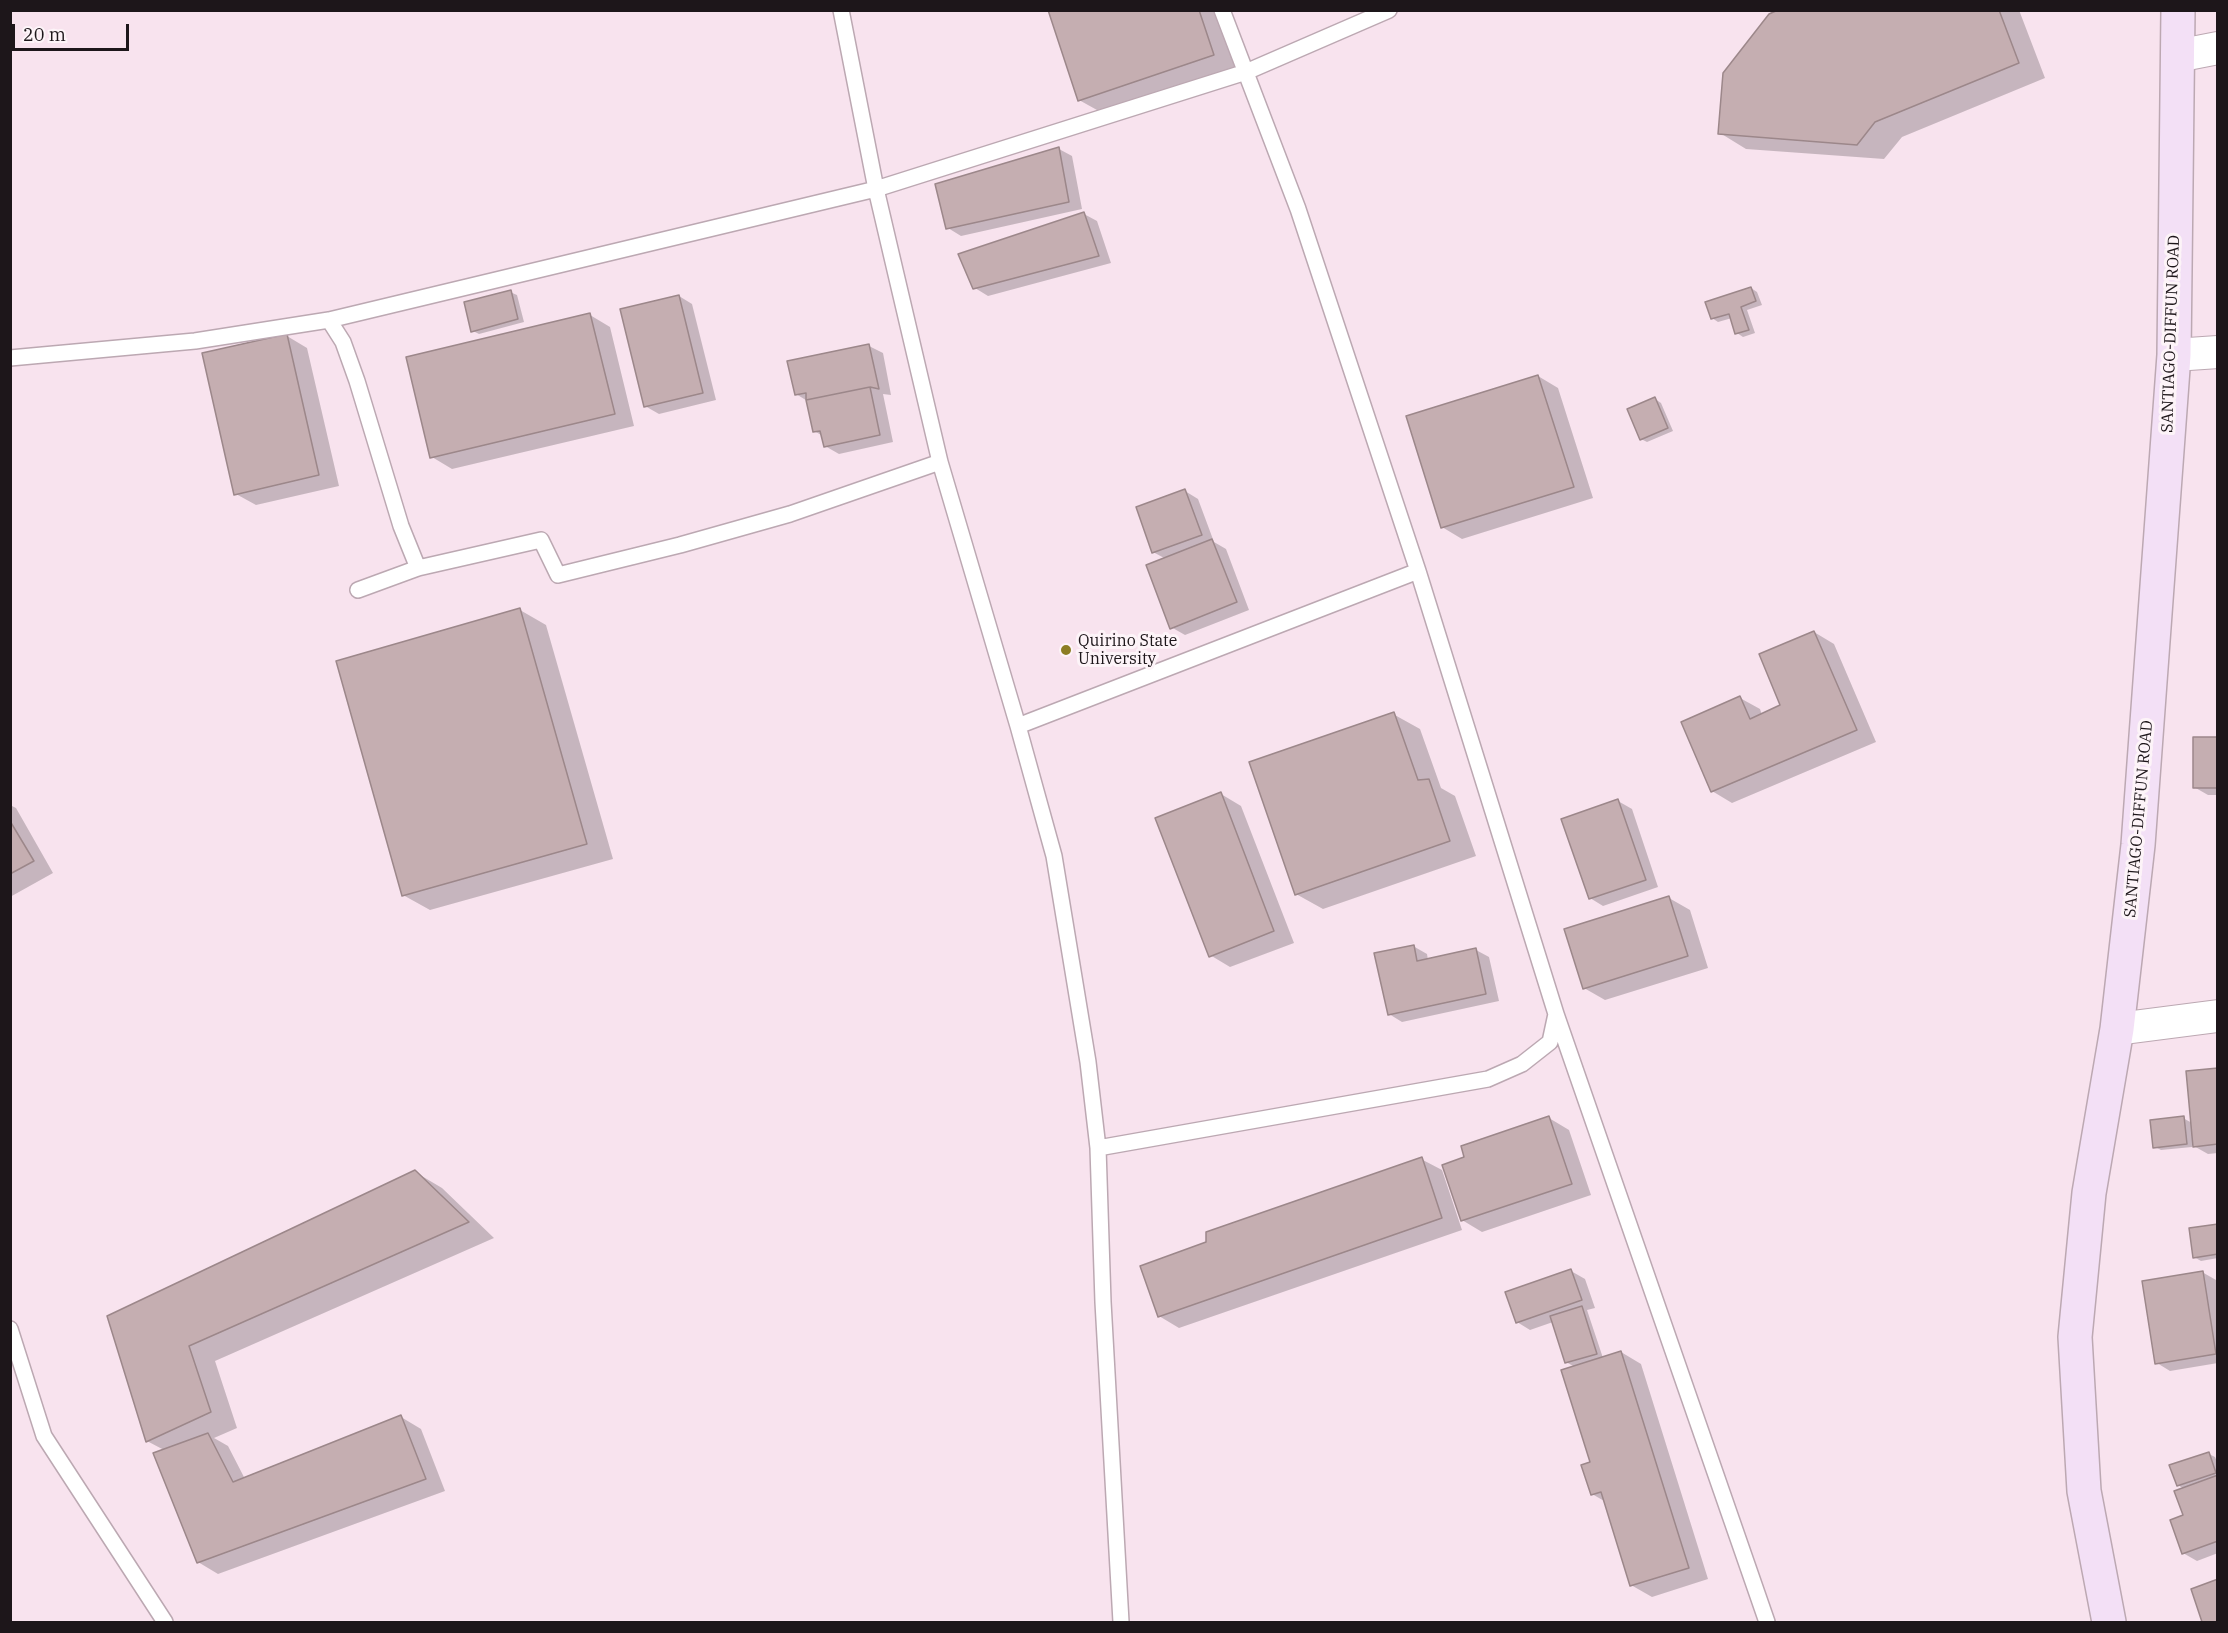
<!DOCTYPE html>
<style>
body{margin:0}
#map{position:relative;width:2228px;height:1633px;overflow:hidden;background:#f8e3ee;font-family:"IBM Plex Serif",serif}
canvas{display:block}
.frame{position:absolute;inset:0;border:12px solid #1d161a;pointer-events:none}
.scale{position:absolute;left:12px;top:24px;width:117px;height:27px;box-sizing:border-box;border:3px solid #1d161a;border-top:0;padding-left:8px;font-size:18px;line-height:21px;white-space:nowrap;color:#1d161a;-webkit-text-stroke:4px #fdf4f8;paint-order:stroke}
</style>
<div id="map">
<canvas width="2228" height="1633"></canvas>
<div class="frame"></div>
<div class="scale">20 m</div>
</div>
<script>
const ctx = document.querySelector('canvas').getContext('2d');
ctx.lineJoin = 'round';
function fillPath(path, color) {
  ctx.fillStyle = color;
  ctx.fill(path, 'evenodd');
}
function toPath(rows) {
  const path = new Path2D();
  for (const r of rows) {
    path.moveTo(r[0], r[1]);
    for (let i = 2; i < r.length; i += 2) path.lineTo(r[i], r[i + 1]);
  }
  return path;
}
function trace(path, color, width, dash) {
  ctx.strokeStyle = color;
  ctx.lineWidth = width;
  ctx.lineCap = dash ? 'butt' : 'round';
  ctx.setLineDash(dash || []);
  ctx.stroke(path);
}
function drawText(font, color, halo, rows, align = 'center') {
  ctx.font = font + ' "IBM Plex Serif",serif';
  ctx.lineWidth = 6;
  ctx.setLineDash([]);
  ctx.textBaseline = 'middle';
  ctx.strokeStyle = halo;
  ctx.fillStyle = color;
  for (const [text, x, y, turn = 0] of rows) {
    ctx.save();
    ctx.translate(x, y);
    ctx.rotate((+turn || 0) * Math.PI / 180);
    ctx.textAlign = isNaN(turn) ? turn : align;
    if (halo) ctx.strokeText(text, 0, 0);
    ctx.fillText(text, 0, 0);
    ctx.restore();
  }
}
fillPath(toPath([
 [1049,10,1220,10,1240,70,1106,115,1079,100],
 [1782,10,2019,10,2045,78,1902,137,1884,159,1746,149,1720,133],
 [1059,149,1072,156,1082,209,961,236,948,228],
 [1084,214,1097,221,1111,263,988,296,975,288],
 [1751,288,1757,292,1762,305,1747,310,1755,333,1743,337,1737,333,1732,318,1718,322,1712,318],
 [510,292,517,295,524,322,479,334,473,331],
 [679,296,692,304,716,400,659,414,645,406],
 [590,315,610,327,634,426,452,469,432,457],
 [287,336,307,348,339,486,256,505,236,494],
 [869,346,883,353,891,395,883,394,893,442,839,454,825,446,823,436,814,431,809,402,796,394],
 [1538,376,1558,388,1593,498,1462,539,1442,527],
 [1655,399,1661,403,1673,431,1647,442,1641,439],
 [1185,491,1198,499,1214,542,1226,549,1249,610,1185,635,1171,627,1166,559,1153,552],
 [520,610,546,625,613,859,430,910,403,895],
 [1814,632,1834,644,1876,742,1732,803,1712,791,1740,698,1760,709,1762,715,1782,706],
 [1393,714,1420,729,1441,788,1455,796,1476,856,1323,909,1296,894],
 [2218,738,2218,795,2208,795,2194,787],
 [1221,794,1241,806,1294,943,1230,967,1210,955],
 [1618,801,1632,809,1658,887,1603,906,1590,898],
 [10,805,16,808,53,873,10,897],
 [1669,898,1690,910,1708,968,1605,1000,1584,988],
 [1413,946,1427,954,1428,960,1476,950,1489,957,1499,1001,1402,1022,1389,1014],
 [2218,1069,2218,1153,2208,1154,2192,1145,2192,1147,2161,1150,2155,1147,2183,1118,2192,1123],
 [1549,1118,1569,1130,1591,1195,1482,1232,1462,1220,1466,1158],
 [1421,1159,1442,1170,1462,1230,1179,1328,1159,1316,1208,1243],
 [415,1172,442,1188,494,1238,215,1361,237,1428,214,1438,228,1446,245,1479,401,1417,421,1429,445,1491,218,1574,198,1562,164,1450,147,1441,109,1316],
 [2218,1224,2218,1258,2201,1261,2194,1257],
 [1571,1271,1585,1279,1595,1308,1587,1310,1603,1358,1621,1352,1641,1364,1708,1579,1652,1597,1631,1585,1606,1502,1592,1494,1592,1463,1575,1367,1566,1362,1553,1322,1530,1330,1517,1322],
 [2202,1272,2216,1280,2218,1363,2170,1371,2157,1363],
 [2209,1454,2215,1457,2218,1464,2218,1553,2197,1561,2183,1553,2184,1489,2178,1485]
]), '#0003');
const building = toPath([
 [1048,10,1199,10,1214,55,1078,101,1048,10],
 [1778,10,1999,10,2019,63,1875,122,1857,145,1718,134,1723,73,1769,14,1778,10],
 [1059,147,1069,202,946,229,935,184,1059,147],
 [1084,212,1099,256,973,289,958,254,1084,212],
 [1751,287,1756,301,1741,307,1749,330,1735,334,1729,314,1711,319,1705,302,1751,287],
 [511,290,518,319,471,332,464,302,511,290],
 [679,295,703,393,644,407,620,309,679,295],
 [590,313,615,414,430,458,406,357,590,313],
 [287,334,319,475,234,495,202,353,287,334],
 [869,344,879,389,870,387,806,400,806,393,795,395,787,361,869,344],
 [1538,375,1574,487,1441,528,1406,416,1538,375],
 [870,387,880,435,824,447,820,431,813,432,806,400,870,387],
 [1655,397,1668,428,1640,440,1627,409,1655,397],
 [1185,489,1202,535,1152,553,1136,507,1185,489],
 [1212,539,1237,602,1170,629,1146,565,1212,539],
 [520,608,587,844,402,896,336,661,520,608],
 [1814,631,1857,730,1711,792,1681,722,1740,696,1750,719,1780,705,1759,654,1814,631],
 [1394,712,1418,780,1429,779,1450,841,1295,895,1249,762,1394,712],
 [2193,737,2218,737,2218,788,2193,788,2193,737],
 [1221,792,1274,931,1209,957,1155,818,1221,792],
 [1618,799,1646,880,1589,899,1561,819,1618,799],
 [10,821,34,861,10,874,10,821],
 [1669,896,1688,956,1583,989,1564,929,1669,896],
 [1414,945,1417,961,1476,948,1486,994,1388,1015,1374,953,1414,945],
 [2218,1068,2218,1144,2193,1147,2186,1071,2218,1068],
 [1549,1116,1572,1184,1461,1221,1442,1165,1464,1157,1461,1146,1549,1116],
 [2184,1116,2187,1144,2153,1148,2150,1120,2184,1116],
 [1422,1157,1442,1218,1158,1317,1140,1266,1206,1242,1206,1232,1422,1157],
 [415,1170,469,1222,189,1346,211,1412,146,1442,107,1316,415,1170],
 [2218,1224,2218,1254,2193,1258,2189,1228,2218,1224],
 [1571,1269,1582,1300,1516,1323,1505,1292,1571,1269],
 [2203,1271,2216,1354,2155,1364,2142,1281,2203,1271],
 [1582,1306,1597,1354,1565,1363,1550,1316,1582,1306],
 [1621,1351,1689,1568,1630,1586,1601,1492,1591,1495,1581,1465,1590,1462,1561,1370,1621,1351],
 [401,1415,426,1479,197,1563,153,1453,208,1433,233,1482,401,1415],
 [2209,1452,2216,1473,2177,1486,2169,1465,2209,1452],
 [2218,1475,2218,1541,2182,1554,2170,1520,2183,1515,2174,1491,2218,1475],
 [2218,1579,2218,1622,2202,1622,2191,1589,2218,1579]
]);
fillPath(building, '#c5aeb1');
trace(building, '#9c878a', 1.5);
const service = toPath([
 [841,10,876,189,940,462,1018,726,1054,856,1088,1062,1098,1148,1103,1302,1121,1622],
 [329,320,343,342,357,381,401,526,418,568],
 [10,358,195,341,329,320,876,189,1246,72,1389,10],
 [358,590,418,568,541,540,558,575,680,545,790,514,940,462],
 [1018,726,1418,571],
 [1556,1014,1767,1622],
 [1098,1148,1488,1079,1522,1064,1550,1042,1556,1014,1418,571,1298,209,1222,10],
 [10,1329,44,1436,165,1622]
]);
const minor = toPath([
 [2177,56,2218,48],
 [2174,355,2218,352],
 [2117,1029,2218,1016]
]);
const secondary = toPath([
 [2109,1622,2084,1491,2075,1337,2089,1193,2117,1029,2138,845,2174,355,2178,10]
]);
trace(service, '#bca8b2', 18);
trace(minor, '#bca8b2', 34);
trace(secondary, '#bca8b2', 36);
trace(service, '#fff', 15);
trace(minor, '#fff', 32);
trace(secondary, '#f3e0f6', 33);
for (const [x, y, r, color] of [
 [1066,650,6,"#8c7d23"]
]) {
  const dot = new Path2D();
  dot.arc(x, y, r, 0, 2 * Math.PI);
  ctx.fillStyle = color;
  ctx.fill(dot);
  trace(dot, '#fdf4f8', 2);
}
drawText('16px', '#1d161a', '#fdf4f8', [
 ["SANTIAGO-DIFFUN ROAD",2171,334,-88],
 ["SANTIAGO-DIFFUN ROAD",2139,819,-85]
]);
drawText('16px', '#1d161a', '#fdf4f8', [
 ["Quirino State",1078,641],
 ["University",1078,659]
], 'left');
</script>
